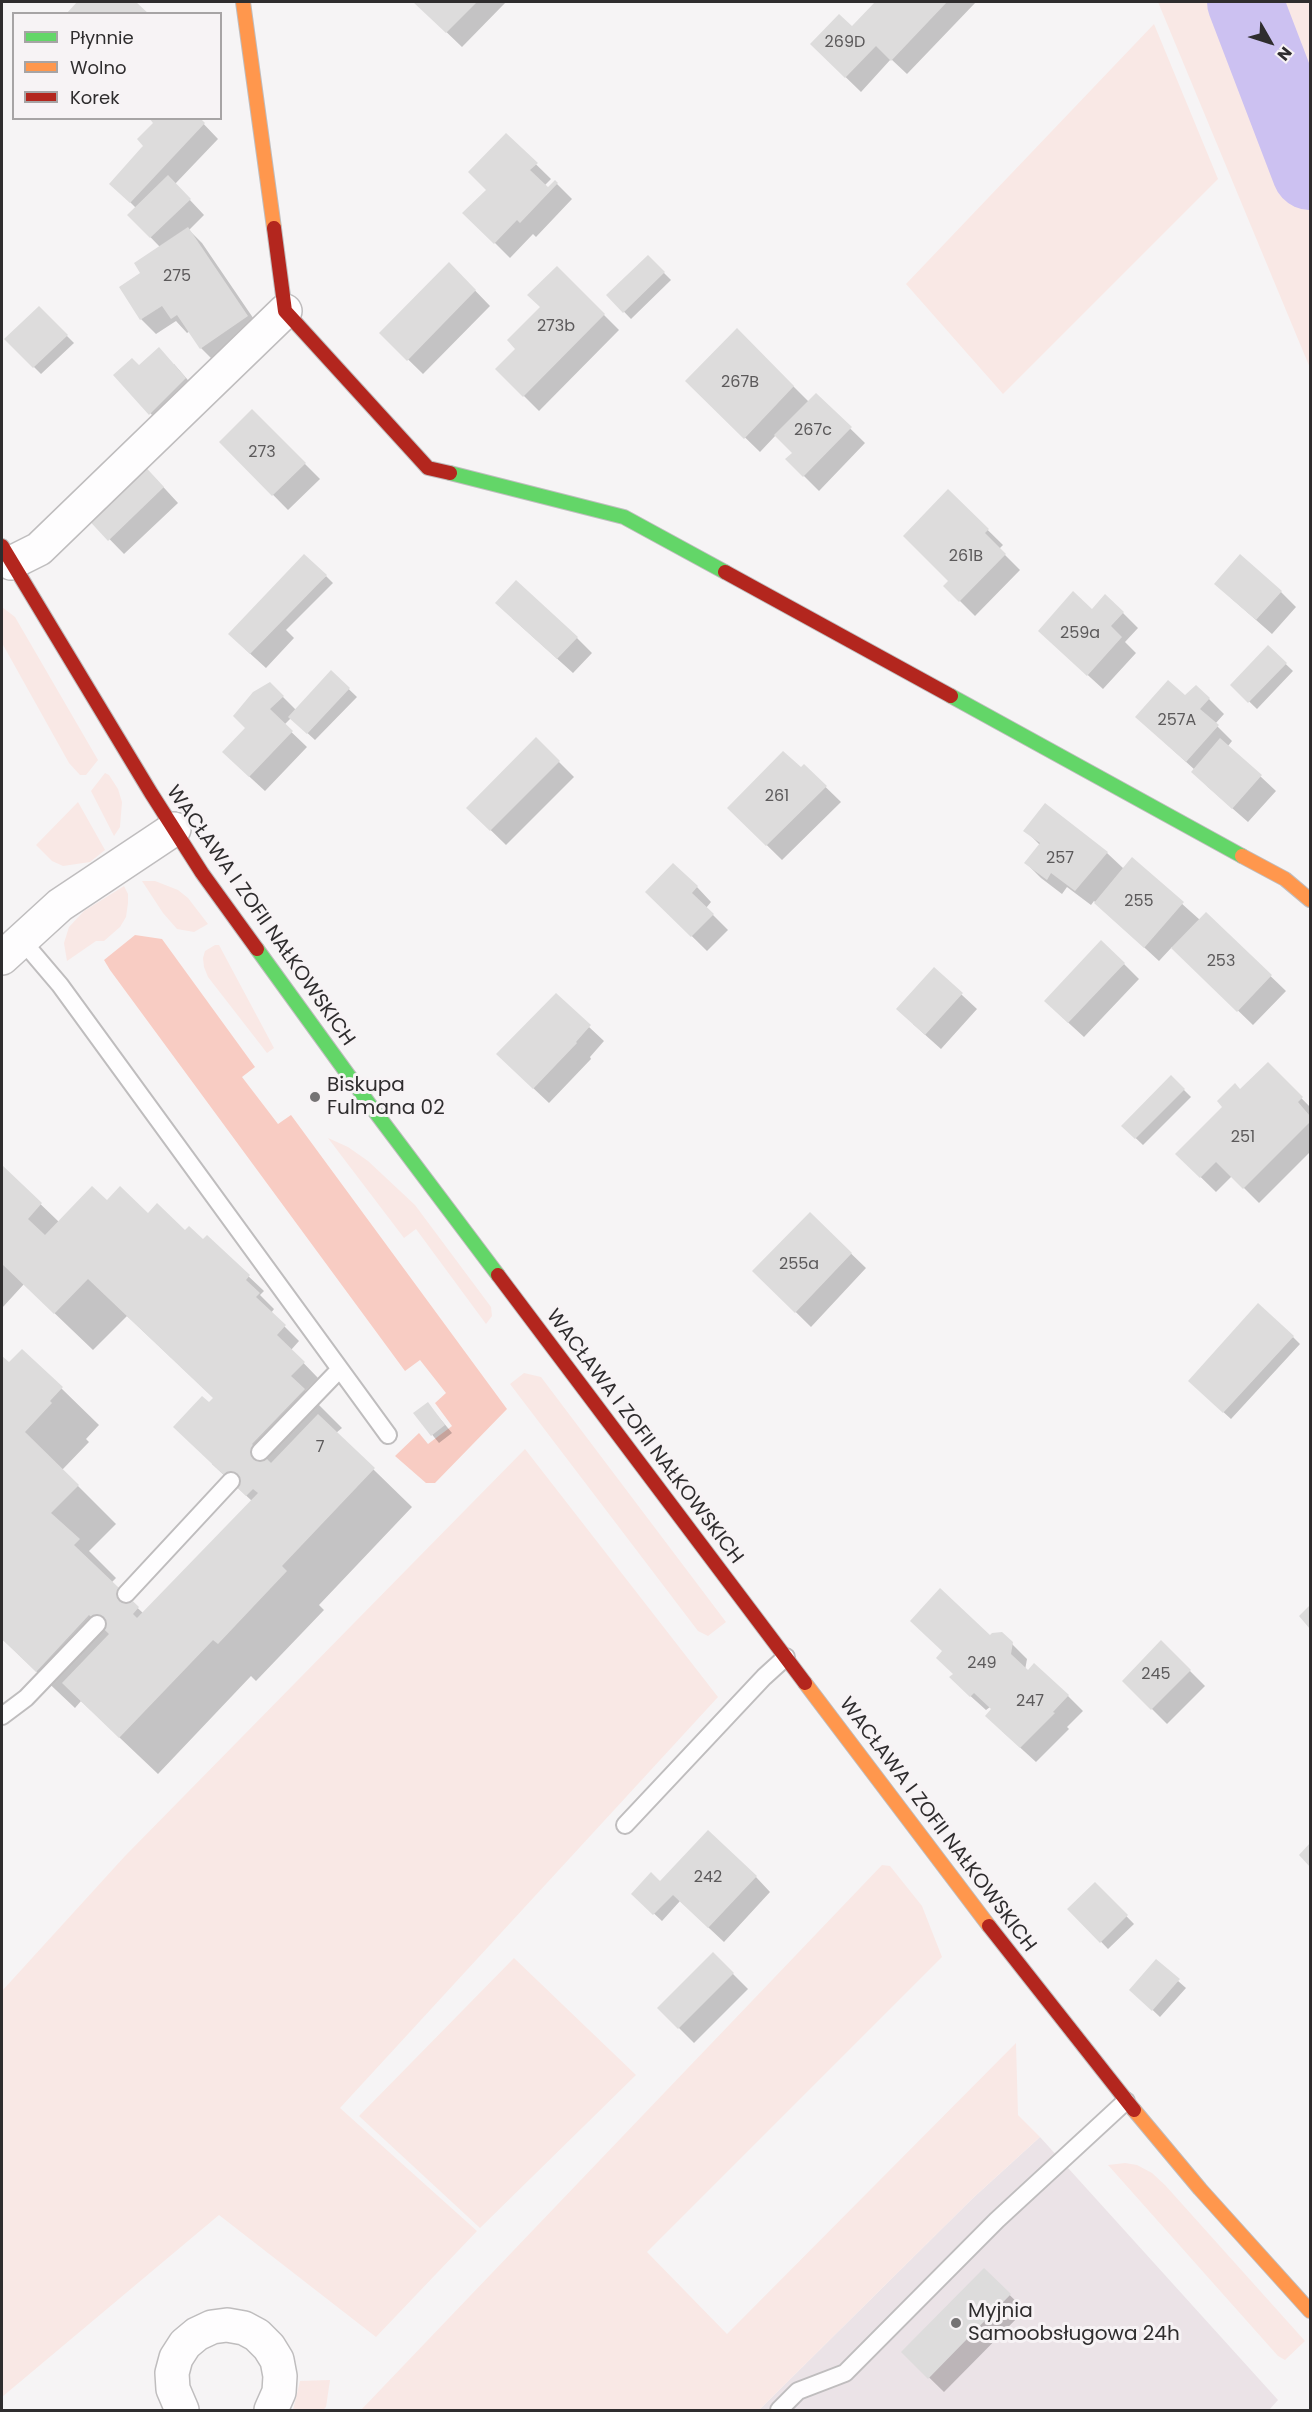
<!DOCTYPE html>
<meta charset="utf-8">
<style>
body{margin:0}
#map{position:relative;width:1312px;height:2412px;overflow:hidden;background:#f6f4f5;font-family:Poppins,sans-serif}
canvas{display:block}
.frame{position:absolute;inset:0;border:3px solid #2f2d2e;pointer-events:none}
.legend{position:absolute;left:12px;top:12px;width:210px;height:108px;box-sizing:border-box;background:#f7f3f5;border:2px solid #a7a4a5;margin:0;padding:8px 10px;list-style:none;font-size:18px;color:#2f2d2e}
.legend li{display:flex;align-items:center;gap:12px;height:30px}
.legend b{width:30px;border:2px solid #a7a4a5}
.north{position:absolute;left:1240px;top:12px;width:60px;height:60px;-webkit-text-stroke:4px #f7f3f5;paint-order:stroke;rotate:129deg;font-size:16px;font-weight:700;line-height:24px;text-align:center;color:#2f2d2e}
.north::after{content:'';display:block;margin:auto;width:21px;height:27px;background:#2f2d2e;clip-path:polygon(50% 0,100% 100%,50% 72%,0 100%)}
</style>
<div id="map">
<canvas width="1312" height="2412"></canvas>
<div class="frame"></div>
<ul class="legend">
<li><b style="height:8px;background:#63d668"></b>Płynnie</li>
<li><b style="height:8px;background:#ff974d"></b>Wolno</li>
<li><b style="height:8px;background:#b3261e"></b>Korek</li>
</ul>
<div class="north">N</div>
</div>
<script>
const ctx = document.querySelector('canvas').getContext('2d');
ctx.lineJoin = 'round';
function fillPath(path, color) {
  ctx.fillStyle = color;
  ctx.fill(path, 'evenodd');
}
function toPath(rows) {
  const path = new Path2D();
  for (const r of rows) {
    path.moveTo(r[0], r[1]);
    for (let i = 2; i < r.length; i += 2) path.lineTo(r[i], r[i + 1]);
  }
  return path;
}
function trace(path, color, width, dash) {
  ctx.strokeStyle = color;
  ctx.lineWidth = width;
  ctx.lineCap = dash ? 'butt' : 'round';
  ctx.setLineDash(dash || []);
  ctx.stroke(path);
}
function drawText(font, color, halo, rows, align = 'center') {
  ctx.font = font + ' Poppins,sans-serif';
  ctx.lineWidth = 6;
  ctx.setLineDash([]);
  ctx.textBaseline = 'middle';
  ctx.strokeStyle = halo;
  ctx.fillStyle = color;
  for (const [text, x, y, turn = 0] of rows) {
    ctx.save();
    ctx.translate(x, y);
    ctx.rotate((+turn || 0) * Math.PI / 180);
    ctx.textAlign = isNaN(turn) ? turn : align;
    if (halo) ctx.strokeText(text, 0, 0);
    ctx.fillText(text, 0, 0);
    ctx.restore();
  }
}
fillPath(toPath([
 [1040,2137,1278,2400,1269,2410,759,2410,973,2198]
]), '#ebe3e7');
fillPath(toPath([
 [1158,2,1310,2,1310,368],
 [1154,24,1218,179,1003,394,906,284],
 [2,607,15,617,98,760,86,775,80,775,69,763,2,643],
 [105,773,109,775,118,789,122,802,120,827,114,836,91,791],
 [78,802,105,850,90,862,63,866,52,861,36,845],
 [142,881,155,881,178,890,188,898,208,924,194,932,177,929,163,913],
 [124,886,128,894,128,903,126,917,120,927,104,941,96,941,67,961,64,943,69,927,84,911],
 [215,945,219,945,274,1048,267,1053,208,977,204,967,203,958,205,951],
 [328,1138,348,1147,368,1161,415,1205,491,1307,492,1316,486,1324,416,1229,404,1238],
 [524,1373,541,1377,726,1622,708,1636,698,1631,510,1384],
 [525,1449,718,1697,340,2108,477,2231,376,2337,219,2215,2,2397,2,1991,125,1856],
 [882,1865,890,1866,922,1906,942,1957,647,2252,727,2334,1016,2043,1018,2115,1040,2137,973,2198,759,2410,361,2410],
 [514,1958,636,2075,480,2228,359,2116],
 [1125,2163,1137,2165,1152,2173,1165,2185,1305,2341,1285,2360,1278,2356,1108,2165],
 [330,2380,326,2407,323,2410,293,2410,300,2381]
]), '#f9e8e5');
fillPath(toPath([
 [135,935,162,939,255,1067,242,1077,278,1124,291,1115,507,1409,435,1483,426,1483,395,1456,419,1433,428,1444,452,1426,435,1403,446,1393,420,1360,405,1371,110,970,104,960]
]), '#f8ccc3');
fillPath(toPath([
 [79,2,134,2,147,14,68,14],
 [415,2,506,2,462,47],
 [877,2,976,2,907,74,891,59,861,92,827,59],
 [198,118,218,139,175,184,204,215,189,230,202,243,262,331,216,363,201,348,190,331,187,333,176,321,156,334,141,319,121,287,142,273,160,247,129,215,136,208,111,183],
 [506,135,551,179,544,186,548,189,555,182,572,199,536,237,533,234,510,258,465,213,488,190],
 [648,257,671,280,631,319,608,295],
 [557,268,619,330,539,411,497,369,517,349,542,307],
 [464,279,490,306,423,374,381,333],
 [39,308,74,343,41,374,6,339],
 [737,330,809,402,816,395,865,443,819,491,787,459,794,453,776,435,760,452,687,381],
 [174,364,200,394,165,429,115,375,139,367],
 [252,411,320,479,288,510,221,442],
 [155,478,178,503,124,554,86,515],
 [948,491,1003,545,999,549,1020,570,975,616,945,586,950,581],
 [326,576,333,583,286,630,294,638,266,668,245,649],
 [1281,592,1296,607,1272,634,1231,598],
 [1092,611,1123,613,1138,628,1125,642,1136,653,1103,689,1055,645],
 [512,618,577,638,592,653,573,673],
 [1268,647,1293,671,1257,709,1232,685],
 [331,672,357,697,315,740,291,718,284,725,307,747,265,791,239,767,247,728,270,684,296,710],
 [1185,697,1209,699,1224,714,1215,724,1232,741,1228,746,1276,791,1248,822,1208,787,1195,770,1152,731],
 [536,739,574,777,506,845,468,808],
 [804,766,841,802,782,860,729,808],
 [1025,830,1107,853,1124,869,1132,859,1200,920,1206,914,1286,991,1253,1025,1172,947,1159,961,1094,901,1091,905,1067,887,1062,894,1041,878,1026,863,1040,845],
 [697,887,711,902,706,908,728,930,707,951,647,892],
 [1124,964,1139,979,1084,1037,1061,1016],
 [934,969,977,1009,941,1049,913,1024],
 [589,1027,604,1041,590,1057,591,1059,549,1103,513,1069],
 [1268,1064,1310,1107,1310,1152,1259,1203,1232,1176,1216,1192,1177,1154],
 [1171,1077,1191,1097,1143,1145,1123,1126],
 [2,1167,59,1222,107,1202,148,1215,203,1241,207,1237,264,1291,260,1295,274,1309,271,1313,299,1341,291,1350,318,1378,305,1391,342,1428,336,1433,412,1507,319,1605,324,1610,256,1681,251,1676,158,1774,81,1701,75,1708,2,1639,2,1358,9,1364,61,1388,99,1425,86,1439,89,1442,62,1470,116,1524,89,1551,116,1578,111,1583,144,1614,252,1501,212,1464,209,1404,215,1399,127,1316,93,1350,24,1284,2,1308],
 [810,1214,866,1268,811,1327,754,1271],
 [1293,1337,1300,1344,1231,1419,1197,1388],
 [428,1404,452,1433,439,1443,415,1414],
 [991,1637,1012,1644,1027,1659,1025,1670,1068,1696,1083,1711,1067,1727,1069,1729,1036,1762,1002,1731,993,1710,990,1707,986,1710,966,1692],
 [1161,1642,1205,1686,1167,1724,1124,1681],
 [756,1877,770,1892,724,1942,680,1901,662,1921,633,1894,660,1883],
 [1095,1884,1134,1924,1108,1949,1070,1909],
 [713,1954,748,1989,694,2043,659,2008],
 [1178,1981,1186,1988,1160,2017,1139,1997],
 [984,2270,1025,2310,944,2392,903,2352]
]), '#0003');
trace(toPath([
 [1245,2,1310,172]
]), '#ccc1f1', 76);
fillPath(toPath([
 [77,2,136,2,149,14,66,14],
 [413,2,477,2,446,33],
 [875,2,947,2,891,61,876,46,845,78,810,44,839,14,852,26],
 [149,118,200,118,205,123,130,203,109,184,141,148,143,146,137,139,153,123],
 [506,133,538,163,530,170,548,187,555,180,558,183,520,223,517,220,494,244,462,213,486,190,468,172],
 [168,175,191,199,150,238,127,215],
 [188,227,248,316,200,349,177,315,171,319,162,306,140,320,119,287,140,273,134,263],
 [648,255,665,272,623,313,606,295],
 [449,262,476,290,407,361,379,333],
 [557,266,605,314,523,397,495,369,515,349,507,340,540,307,527,295],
 [39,306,68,335,33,368,4,339],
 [737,328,794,386,744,439,685,381],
 [159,347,186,378,149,415,113,375,132,358,139,365],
 [816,393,852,427,803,477,785,459,792,453,774,435],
 [252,409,306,463,272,496,219,442],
 [140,461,164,487,108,541,84,515],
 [948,489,989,529,985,533,1006,554,959,602,943,586,948,581,903,536],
 [304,554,327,575,250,654,228,634],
 [1240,554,1282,591,1256,620,1214,584],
 [516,580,578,637,557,659,495,603],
 [1073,591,1092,609,1105,594,1124,612,1111,626,1122,637,1087,676,1038,631],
 [1268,645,1287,663,1248,703,1230,685],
 [331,670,350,688,307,734,288,717],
 [1168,680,1185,695,1196,685,1210,698,1200,709,1219,725,1186,762,1135,717],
 [270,682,284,696,270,709,293,731,249,777,222,752,245,728,233,716,253,692],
 [536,737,560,761,490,831,466,808],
 [1220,738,1262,775,1232,809,1191,772],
 [783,751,801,767,804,764,827,786,766,846,727,808],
 [1045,803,1108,852,1075,891,1051,873,1047,880,1024,863,1040,843,1023,831],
 [1132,857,1184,902,1144,948,1094,903],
 [673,863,698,886,692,893,714,914,691,937,645,892],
 [1206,912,1272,975,1237,1012,1171,948],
 [1101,940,1125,963,1068,1023,1044,1001],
 [934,967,963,993,925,1035,896,1009],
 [556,993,591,1025,576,1042,577,1043,533,1089,496,1054],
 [1268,1062,1303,1097,1298,1102,1310,1116,1310,1122,1243,1189,1216,1162,1200,1178,1175,1154,1222,1107,1217,1101,1235,1083,1240,1089],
 [1171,1075,1185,1089,1135,1139,1121,1126],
 [2,1165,42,1203,28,1219,45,1235,92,1186,107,1200,120,1186,148,1213,157,1203,185,1230,189,1226,203,1239,207,1235,250,1275,246,1280,260,1293,256,1297,286,1325,277,1335,305,1362,291,1376,305,1389,252,1444,271,1463,318,1414,375,1468,282,1566,287,1571,218,1644,213,1640,119,1738,62,1683,109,1634,89,1615,36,1672,2,1639,2,1356,9,1362,22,1349,63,1387,50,1401,52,1403,25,1432,79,1485,51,1513,80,1539,74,1545,139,1607,133,1614,137,1618,258,1493,253,1489,246,1496,173,1427,202,1396,209,1402,213,1398,88,1279,54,1314,2,1264],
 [810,1212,852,1253,795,1313,752,1271],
 [1258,1303,1294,1336,1223,1413,1188,1381],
 [428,1402,445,1425,431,1436,413,1413],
 [940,1588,990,1635,992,1633,1002,1632,1013,1642,1011,1654,1028,1670,1034,1663,1069,1695,1053,1712,1055,1713,1020,1748,985,1716,991,1709,974,1693,970,1697,949,1677,953,1674,936,1658,942,1651,910,1621],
 [1310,1605,1310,1629,1299,1616],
 [1161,1640,1191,1670,1151,1710,1122,1681],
 [708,1830,757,1876,708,1928,673,1895,653,1915,631,1894,651,1872,660,1881],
 [1310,1843,1310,1867,1299,1855],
 [1095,1882,1128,1915,1100,1943,1067,1909],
 [713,1952,734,1973,678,2029,657,2008],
 [1156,1959,1180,1979,1152,2011,1129,1990],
 [984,2268,1011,2294,928,2379,901,2352]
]), '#dddcdc');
const lane = toPath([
 [20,938,60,985,388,1435],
 [260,1452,340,1369],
 [126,1594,231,1481],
 [2,1716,26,1698,97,1624],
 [625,1825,764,1677,786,1657],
 [779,2410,798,2391,845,2373,997,2220,1126,2101]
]);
const street = toPath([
 [11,563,39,549,285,311],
 [2,958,60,905,174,829],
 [182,2410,173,2389,172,2373,176,2358,185,2344,197,2334,212,2327,227,2325,244,2328,257,2335,269,2347,277,2360,280,2376,279,2392,271,2410]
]);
const fast = toPath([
 [450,473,624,517,725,572],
 [951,696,1242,856],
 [257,949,370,1105,498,1275]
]);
const slow = toPath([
 [243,2,274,228],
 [1242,856,1285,879,1310,900],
 [805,1683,989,1926],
 [1134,2110,1200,2189,1310,2311]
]);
const jam = toPath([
 [274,228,285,311,428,468,450,473],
 [2,546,151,793,202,873,257,949],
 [725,572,951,696],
 [498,1275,805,1683],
 [989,1926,1134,2110]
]);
trace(lane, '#bfbdbe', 20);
trace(street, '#bfbdbe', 36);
trace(fast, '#bfbdbe', 16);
trace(slow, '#bfbdbe', 16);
trace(jam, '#bfbdbe', 16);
trace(lane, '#fefdfe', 16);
trace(street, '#fefdfe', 33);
trace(fast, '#63d668', 14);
trace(slow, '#ff974d', 14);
trace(jam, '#b3261e', 14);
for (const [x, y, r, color] of [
 [315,1097,6,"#757374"],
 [956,2323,6,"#757374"]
]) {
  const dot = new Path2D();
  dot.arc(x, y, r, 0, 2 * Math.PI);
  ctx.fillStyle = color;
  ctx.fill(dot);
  trace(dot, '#f7f3f5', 2);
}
drawText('16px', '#5c5a5b', null, [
 ["269D",845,43],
 ["275",177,277],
 ["273b",556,327],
 ["267B",740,383],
 ["267c",813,431],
 ["273",262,453],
 ["261B",966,557],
 ["259a",1080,634],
 ["257A",1177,721],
 ["261",777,797],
 ["257",1060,859],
 ["255",1139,902],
 ["253",1221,962],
 ["251",1243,1138],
 ["255a",799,1265],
 ["7",320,1448],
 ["249",982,1664],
 ["245",1156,1675],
 ["247",1030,1702],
 ["242",708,1878]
]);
drawText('20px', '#2f2d2e', '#f7f3f5', [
 ["WACŁAWA I ZOFII NAŁKOWSKICH",260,916,55],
 ["WACŁAWA I ZOFII NAŁKOWSKICH",644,1437,53],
 ["WACŁAWA I ZOFII NAŁKOWSKICH",937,1825,53]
]);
drawText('20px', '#2f2d2e', '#f7f3f5', [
 ["Biskupa",327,1086],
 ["Fulmana 02",327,1109],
 ["Myjnia",968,2312],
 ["Samoobsługowa 24h",968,2335]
], 'left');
</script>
